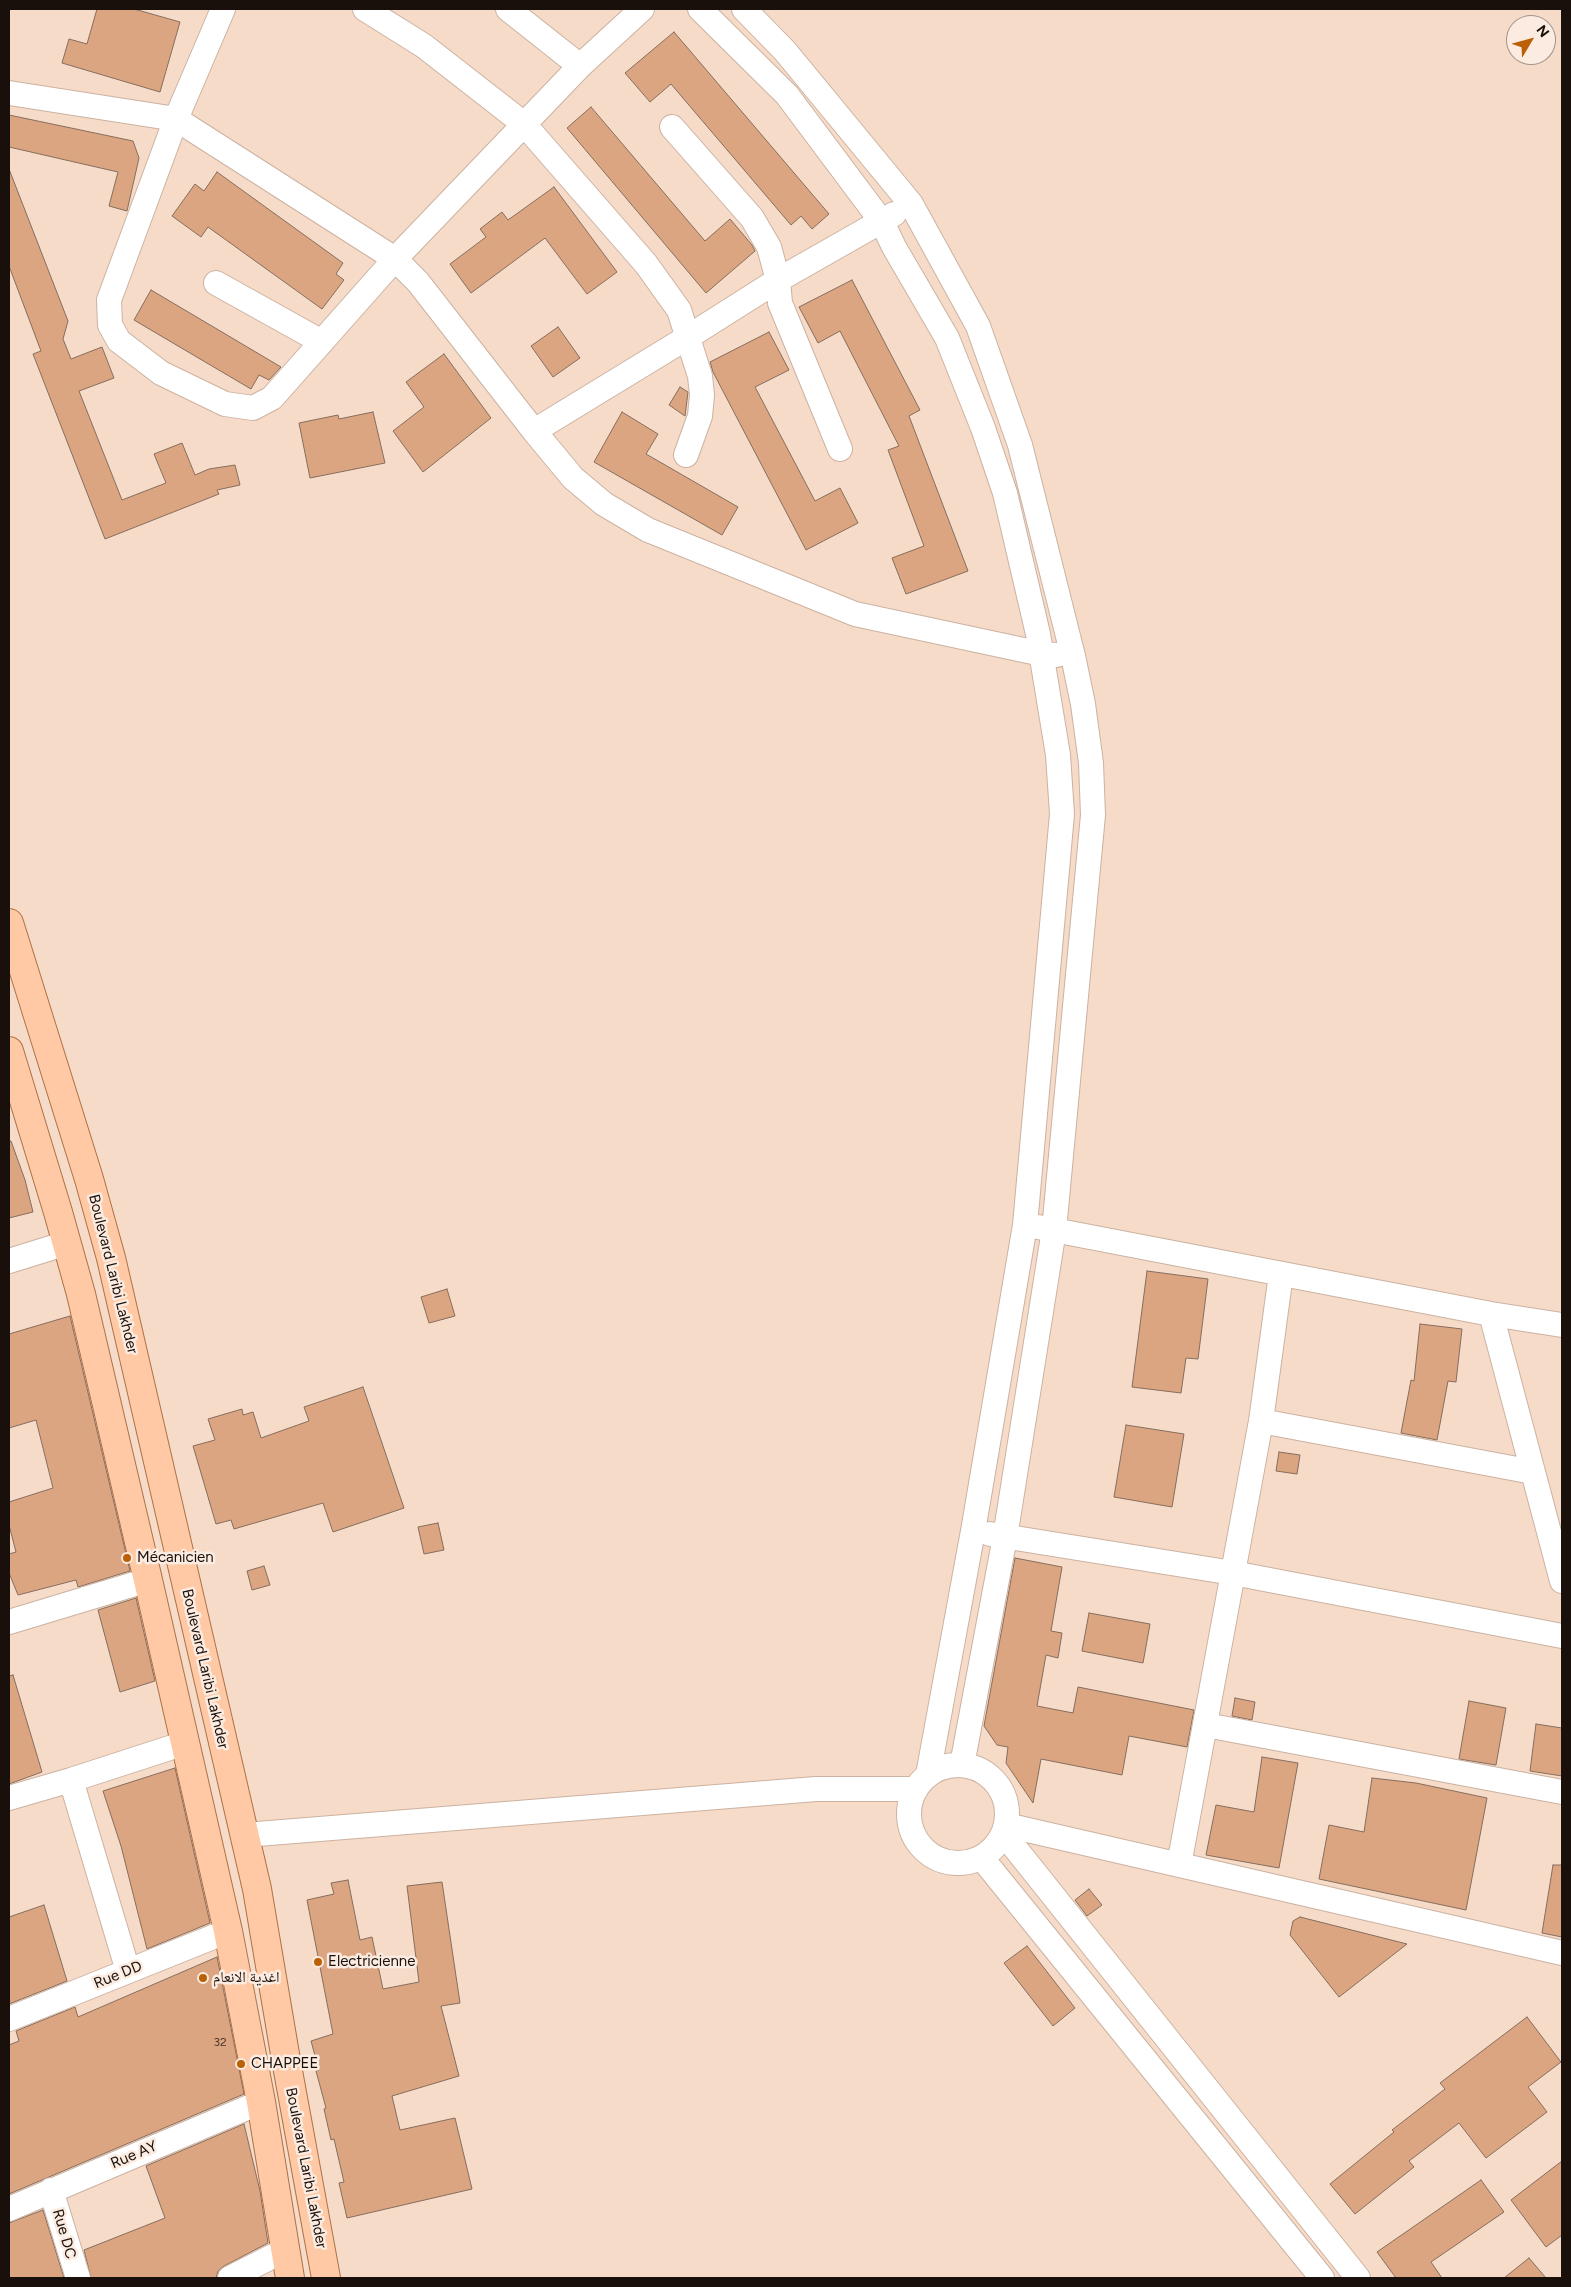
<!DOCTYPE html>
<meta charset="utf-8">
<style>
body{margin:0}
#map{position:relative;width:1571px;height:2287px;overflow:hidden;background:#f6dbc9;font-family:Figtree,sans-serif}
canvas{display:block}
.frame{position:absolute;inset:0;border:10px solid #1a100b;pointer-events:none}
.north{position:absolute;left:1506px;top:15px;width:50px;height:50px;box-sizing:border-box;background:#fbebe0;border:1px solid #a1938b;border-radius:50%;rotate:53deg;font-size:14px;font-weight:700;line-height:20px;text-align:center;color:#1a100b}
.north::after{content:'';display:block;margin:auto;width:18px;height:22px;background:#bb6006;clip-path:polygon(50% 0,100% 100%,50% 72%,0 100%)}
</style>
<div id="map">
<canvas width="1571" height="2287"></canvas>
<div class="frame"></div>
<div class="north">N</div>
</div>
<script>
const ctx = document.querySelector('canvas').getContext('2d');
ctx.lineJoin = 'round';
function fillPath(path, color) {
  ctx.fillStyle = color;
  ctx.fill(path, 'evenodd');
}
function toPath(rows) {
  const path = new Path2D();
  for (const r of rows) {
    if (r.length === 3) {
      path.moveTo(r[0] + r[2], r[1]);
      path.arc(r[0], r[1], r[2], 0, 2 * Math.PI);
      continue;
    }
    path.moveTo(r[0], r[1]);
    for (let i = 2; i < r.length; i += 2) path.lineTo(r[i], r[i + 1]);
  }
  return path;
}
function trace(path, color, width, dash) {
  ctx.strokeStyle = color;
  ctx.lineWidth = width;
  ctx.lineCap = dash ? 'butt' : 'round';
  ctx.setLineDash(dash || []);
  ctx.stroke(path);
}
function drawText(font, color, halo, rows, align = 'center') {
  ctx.font = font + ' Figtree,"Noto Naskh Arabic",sans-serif';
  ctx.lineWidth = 5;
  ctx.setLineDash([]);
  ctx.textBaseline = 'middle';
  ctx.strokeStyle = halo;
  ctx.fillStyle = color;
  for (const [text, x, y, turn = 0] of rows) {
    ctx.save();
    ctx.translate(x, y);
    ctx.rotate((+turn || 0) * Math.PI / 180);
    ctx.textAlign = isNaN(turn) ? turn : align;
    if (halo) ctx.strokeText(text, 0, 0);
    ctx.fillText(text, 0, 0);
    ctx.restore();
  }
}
const building = toPath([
 [97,9,134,9,180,22,160,92,62,63,69,39,87,44,97,9],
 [674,32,829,214,812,229,801,216,791,225,671,84,650,102,625,73,674,32],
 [591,107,705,241,730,219,752,245,755,251,706,293,567,128,591,107],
 [9,115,133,141,139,158,127,211,109,206,118,172,9,147,9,115],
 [9,169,68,321,63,339,71,359,102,347,114,378,79,391,122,500,166,483,154,454,182,443,195,475,209,469,235,465,240,485,217,490,219,494,105,539,33,354,41,351,9,266,9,169],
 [217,172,343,263,336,274,344,280,322,309,208,227,201,237,172,216,195,184,204,191,217,172],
 [554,187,617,272,587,294,545,238,471,293,450,264,486,237,480,229,502,212,508,220,554,187],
 [852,280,920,410,909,416,968,571,906,594,892,558,924,546,888,450,899,446,840,331,818,343,799,307,852,280],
 [151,290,281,367,269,380,259,375,251,389,134,320,151,290],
 [558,327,580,358,553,377,531,346,558,327],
 [769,332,789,370,755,387,815,501,840,488,858,523,806,550,713,372,710,362,769,332],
 [444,354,491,418,423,472,393,431,424,407,406,382,444,354],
 [680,387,688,392,685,416,669,405,680,387],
 [373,412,385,463,310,478,299,423,338,415,339,419,373,412],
 [622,412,658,434,646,454,738,507,722,535,594,462,622,412],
 [9,1141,11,1141,25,1180,33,1212,9,1218,9,1141],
 [1147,1271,1208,1279,1198,1359,1186,1358,1181,1393,1132,1387,1147,1271],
 [447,1289,455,1316,429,1323,421,1297,447,1289],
 [70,1316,130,1571,78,1587,76,1580,18,1595,9,1573,9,1554,16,1552,9,1525,9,1502,53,1488,36,1420,9,1428,9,1334,70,1316],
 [1420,1324,1462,1329,1456,1382,1448,1381,1437,1440,1401,1433,1411,1380,1414,1381,1420,1324],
 [363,1387,404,1508,333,1532,323,1503,234,1529,231,1520,216,1524,193,1446,215,1440,208,1419,242,1409,243,1415,253,1412,261,1438,309,1421,304,1407,363,1387],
 [1126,1425,1184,1434,1172,1507,1114,1497,1126,1425],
 [1279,1452,1300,1455,1297,1474,1276,1471,1279,1452],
 [438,1523,444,1550,424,1554,418,1527,438,1523],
 [1015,1558,1062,1567,1051,1631,1062,1633,1058,1658,1046,1655,1037,1706,1073,1713,1078,1687,1194,1710,1187,1747,1129,1736,1122,1775,1041,1759,1033,1803,1006,1763,1008,1747,997,1745,984,1726,1015,1558],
 [264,1566,270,1585,252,1590,247,1571,264,1566],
 [136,1598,155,1681,120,1692,98,1610,136,1598],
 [1089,1613,1150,1624,1143,1663,1082,1651,1089,1613],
 [13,1675,42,1772,9,1784,9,1676,13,1675],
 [1235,1698,1255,1702,1252,1720,1232,1716,1235,1698],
 [1469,1701,1506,1708,1496,1765,1459,1759,1469,1701],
 [1536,1724,1562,1728,1562,1776,1530,1771,1536,1724],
 [1262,1757,1298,1763,1279,1868,1206,1855,1216,1805,1254,1812,1262,1757],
 [175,1768,210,1923,147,1949,121,1846,103,1791,175,1768],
 [1372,1778,1416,1783,1487,1798,1466,1910,1319,1879,1329,1825,1364,1832,1372,1778],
 [1553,1865,1562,1865,1562,1937,1542,1933,1553,1865],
 [348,1880,360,1940,372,1937,383,1989,419,1982,407,1886,442,1882,460,2003,441,2006,459,2076,392,2096,400,2130,455,2118,472,2189,347,2218,339,2183,344,2182,334,2139,331,2140,324,2109,326,2108,316,2071,319,2070,311,2041,333,2034,307,1900,334,1894,331,1883,348,1880],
 [1089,1889,1102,1905,1087,1916,1075,1900,1089,1889],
 [44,1905,67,1981,9,2004,9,1917,44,1905],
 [1300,1917,1407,1944,1339,1997,1290,1935,1293,1921,1300,1917],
 [1027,1946,1075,2008,1053,2026,1004,1963,1027,1946],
 [217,1957,244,2094,9,2194,9,2045,19,2041,16,2031,75,2007,78,2017,217,1957],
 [1527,2017,1561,2062,1528,2087,1547,2112,1486,2158,1459,2123,1409,2161,1414,2167,1355,2214,1330,2184,1394,2132,1392,2130,1445,2089,1440,2083,1527,2017],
 [244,2124,260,2191,268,2243,224,2266,218,2271,216,2278,91,2278,84,2250,165,2218,146,2166,244,2124],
 [1562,2161,1562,2235,1546,2247,1511,2200,1562,2161],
 [1481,2180,1504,2212,1431,2262,1442,2278,1396,2278,1377,2252,1481,2180],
 [43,2210,64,2278,9,2278,9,2223,43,2210],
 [1529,2258,1546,2278,1504,2278,1529,2258]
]);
fillPath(building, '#dca582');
trace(building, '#856d5d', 1);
const minor = toPath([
 [223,9,176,119,109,300,110,325,119,341,161,373,225,404,253,408,272,398,395,259,580,66,642,9],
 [365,9,424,46,524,124,646,264,679,310,700,376,702,395,700,416,686,455],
 [508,9,580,66],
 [700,9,787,95,882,222,894,247,947,338,983,428,1005,493,1038,634,1058,755,1062,814,1025,1225,973,1531,928,1775],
 [744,9,785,51,911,204,978,326,1020,445,1073,656,1083,704,1091,763,1093,815,1054,1230,1005,1537,962,1765],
 [9,93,176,119,395,259,418,282,534,431,573,478,604,504,648,530,855,614,1042,654,1057,655],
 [672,127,752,218,769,247,778,280,780,303,840,449],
 [216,283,322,342],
 [534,431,688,337,778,280,894,214],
 [1038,1227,1491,1314,1562,1325],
 [9,1261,67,1243],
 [1491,1314,1562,1581],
 [1261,1421,1533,1472],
 [990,1534,1233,1573,1562,1636],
 [9,1622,148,1580],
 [1206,1725,1562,1792],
 [958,1814,49],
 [71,1780,128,1971],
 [9,1798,71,1780,185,1743],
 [1006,1825,1562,1953],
 [1004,1834,1358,2278],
 [245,1835,816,1789,916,1789],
 [981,1857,1322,2278],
 [1179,1865,1261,1421,1281,1274],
 [9,2019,228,1931],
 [51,2190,78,2278],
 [9,2209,261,2102],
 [230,2278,285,2250]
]);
const major = toPath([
 [9,923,89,1179,111,1258,257,1889,286,2060,326,2278],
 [9,1051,58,1212,81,1294,148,1580,228,1931,261,2102,290,2278]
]);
trace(minor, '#ccb2a1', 26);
trace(major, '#ae7147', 30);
trace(minor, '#fff', 24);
trace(major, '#fec9a4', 28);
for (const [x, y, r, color] of [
 [127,1558,5,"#bb6006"],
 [318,1962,5,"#bb6006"],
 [203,1978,5,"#bb6006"],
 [241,2064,5,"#bb6006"]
]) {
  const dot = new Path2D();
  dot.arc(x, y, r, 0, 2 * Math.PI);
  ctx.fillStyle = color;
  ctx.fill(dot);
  trace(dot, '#fbebe0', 2);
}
drawText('12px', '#4a3529', null, [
 ["32",220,2042]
]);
drawText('15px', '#1a100b', '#fbebe0', [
 ["Boulevard Laribi Lakhder",113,1274,76],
 ["Boulevard Laribi Lakhder",205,1669,77],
 ["Rue DD",118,1975,-22],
 ["Rue AY",134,2155,-23],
 ["Boulevard Laribi Lakhder",306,2168,79],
 ["Rue DC",64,2234,74]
]);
drawText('15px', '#1a100b', '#fbebe0', [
 ["Mécanicien",137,1558],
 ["Electricienne",328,1962],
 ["اغذية الانعام",213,1978],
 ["CHAPPEE",251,2064]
], 'left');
</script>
